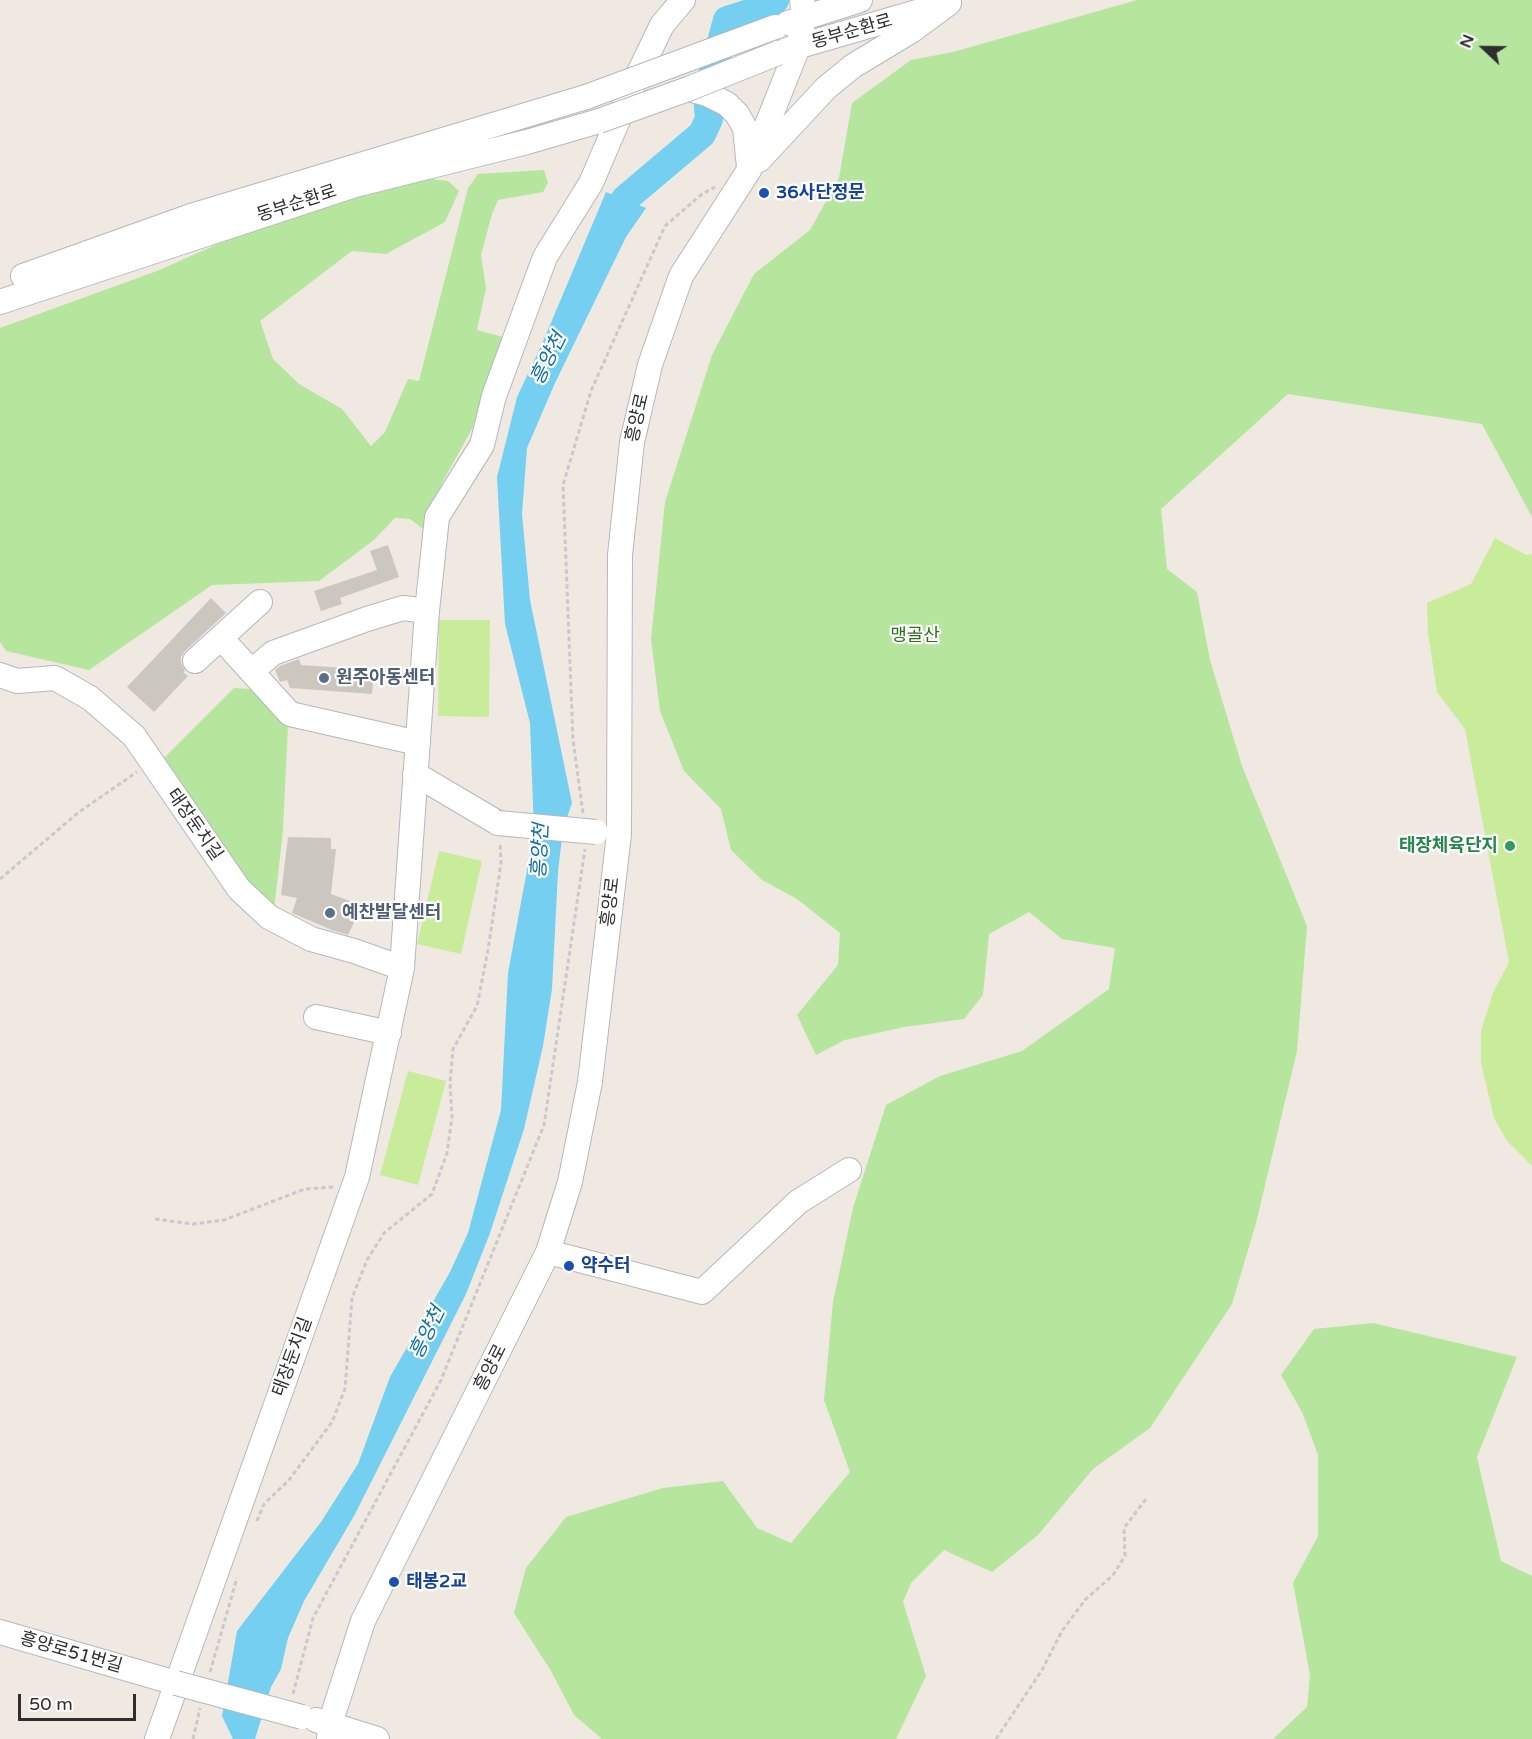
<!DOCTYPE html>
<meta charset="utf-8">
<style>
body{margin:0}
#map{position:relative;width:1532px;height:1739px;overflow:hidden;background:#efe9e1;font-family:"Varela Round",sans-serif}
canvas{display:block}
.north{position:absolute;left:1454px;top:18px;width:60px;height:60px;-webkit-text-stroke:4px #fff;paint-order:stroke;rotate:292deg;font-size:16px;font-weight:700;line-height:24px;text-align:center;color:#2e2e2e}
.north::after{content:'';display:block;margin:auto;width:21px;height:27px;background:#2e2e2e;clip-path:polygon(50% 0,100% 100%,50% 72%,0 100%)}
.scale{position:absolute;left:18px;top:1694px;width:118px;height:27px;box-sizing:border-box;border:3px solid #2e2e2e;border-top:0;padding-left:8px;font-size:18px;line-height:21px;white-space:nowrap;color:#2e2e2e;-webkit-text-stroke:4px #fff;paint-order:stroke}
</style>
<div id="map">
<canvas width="1532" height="1739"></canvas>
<div class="north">N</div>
<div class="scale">50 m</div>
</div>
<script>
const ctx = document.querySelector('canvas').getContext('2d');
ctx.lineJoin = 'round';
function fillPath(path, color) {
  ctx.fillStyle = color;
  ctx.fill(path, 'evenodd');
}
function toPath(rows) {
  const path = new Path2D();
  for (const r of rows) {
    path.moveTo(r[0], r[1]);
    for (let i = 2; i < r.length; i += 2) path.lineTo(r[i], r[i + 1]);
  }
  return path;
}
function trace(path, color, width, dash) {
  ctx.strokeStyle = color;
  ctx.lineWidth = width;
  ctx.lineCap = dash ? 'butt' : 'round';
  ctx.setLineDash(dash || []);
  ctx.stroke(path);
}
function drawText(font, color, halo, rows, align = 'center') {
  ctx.font = font + ' "Varela Round","Noto Sans KR",sans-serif';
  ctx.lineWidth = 4.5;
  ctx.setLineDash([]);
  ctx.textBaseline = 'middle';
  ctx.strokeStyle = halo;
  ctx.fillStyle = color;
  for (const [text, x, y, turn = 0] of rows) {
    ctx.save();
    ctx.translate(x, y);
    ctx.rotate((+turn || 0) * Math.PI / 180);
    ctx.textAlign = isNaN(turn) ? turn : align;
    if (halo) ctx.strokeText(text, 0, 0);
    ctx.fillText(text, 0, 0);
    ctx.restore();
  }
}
fillPath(toPath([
 [1137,0,1532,0,1532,517,1482,424,1288,394,1161,509,1167,569,1197,592,1210,660,1242,766,1307,926,1297,1051,1256,1223,1232,1304,1150,1428,1093,1469,1038,1535,992,1572,944,1550,911,1583,903,1602,926,1676,896,1739,602,1739,574,1715,551,1671,514,1613,526,1568,566,1517,663,1488,723,1481,757,1528,791,1543,850,1472,824,1400,833,1302,853,1208,886,1105,940,1076,1022,1051,1109,989,1115,948,1062,939,1029,912,989,934,983,995,964,1019,904,1027,845,1040,816,1055,797,1015,838,965,840,933,797,899,762,880,731,850,721,809,684,771,660,711,651,639,665,502,712,355,754,274,810,230,839,178,852,103,911,60,953,52],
 [544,170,548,183,543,192,498,200,492,214,481,255,486,288,477,330,503,337,478,418,443,481,423,529,410,519,395,518,374,540,319,581,212,585,89,670,6,651,0,642,0,328,157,271,281,216,424,178,448,181,459,191,445,222,386,254,352,251,260,321,273,359,299,384,342,409,371,446,385,432,408,379,419,381,468,188,478,174],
 [234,688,250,689,288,724,283,830,274,911,227,862,160,762],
 [1373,1323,1517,1357,1477,1457,1501,1561,1532,1576,1532,1739,1273,1739,1307,1707,1310,1675,1293,1583,1318,1536,1318,1455,1303,1414,1281,1375,1314,1329]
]), '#b6e59e');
fillPath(toPath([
 [1495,538,1526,555,1532,554,1532,1166,1507,1141,1494,1118,1481,1063,1481,1031,1493,993,1509,962,1465,729,1437,692,1428,633,1427,603,1471,584],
 [439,620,490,620,489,717,438,716],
 [439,851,482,861,461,954,417,944],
 [408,1071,446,1081,418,1185,380,1175]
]), '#c9ec9a');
fillPath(toPath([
 [606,192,646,208,626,237,555,383,527,448,522,514,530,600,572,803,563,829,558,872,552,989,543,1046,524,1129,490,1233,466,1294,354,1516,304,1601,288,1638,281,1669,271,1687,255,1739,233,1739,222,1716,237,1631,321,1522,358,1464,390,1377,450,1272,468,1233,501,1110,508,973,534,832,530,723,505,624,497,477,517,397,542,344]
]), '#75cff0');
trace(toPath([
 [607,233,610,225,625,199,702,134,709,119,707,94,727,20,762,9,775,0]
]), '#75cff0', 28);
fillPath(toPath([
 [388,545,399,577,340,598,342,604,321,611,314,591,377,570,370,551],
 [211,598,226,613,185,651,181,657,181,663,185,671,183,672,188,676,154,712,127,687],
 [299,659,301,665,374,670,372,694,290,688,287,680,280,682,275,670,280,666],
 [288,837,331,838,331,849,336,849,331,894,353,902,349,912,357,916,348,935,332,930,292,913,297,898,281,895]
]), '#cbc7bf');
const minor = toPath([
 [788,23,860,0],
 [786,50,934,7],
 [688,89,707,94,727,104,737,114,745,128,749,167],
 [759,160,826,88,853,66,911,31,949,3],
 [23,276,191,216,586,97],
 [0,302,355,185,527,142,599,121],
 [221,638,290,714,418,743],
 [195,661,260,602],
 [252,671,273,653,367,619,403,608,427,611],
 [0,675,17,681,55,678,90,698,134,736,239,889,269,917,311,939,354,951,402,968],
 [415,774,498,823],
 [316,1017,389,1033],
 [548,1252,702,1292,798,1202,849,1170],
 [0,1632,176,1683],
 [316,1720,377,1739],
 [157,1739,357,1177,402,968,427,611,437,517,482,445,494,396,545,257,591,183,633,85,662,25,683,0],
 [329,1739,330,1724,363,1621,548,1252,570,1182,590,1082,619,834,620,555,632,442,650,365,681,276,749,170,798,47,804,17,802,0]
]);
trace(minor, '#b4b7c1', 26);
trace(toPath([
 [583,813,573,740,563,485,591,391,665,226,702,194,715,187],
 [0,879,79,812,137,772],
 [155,1219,193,1224,224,1220,305,1189,334,1187],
 [257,1521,264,1504,289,1480,332,1422,345,1389,352,1298,367,1260,384,1233,432,1194,447,1153,452,1117,450,1083,453,1049,477,1006,488,950,501,863,500,842],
 [210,1672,237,1578],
 [293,1694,313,1618,441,1380,544,1125,585,849],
 [193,1739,200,1708],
 [996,1739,1042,1670,1062,1631,1085,1600,1113,1575,1125,1556,1124,1528,1146,1499]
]), '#c9c9c9', 3, [4.5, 3]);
trace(minor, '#fff', 24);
const minorBridge = toPath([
 [586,97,775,27],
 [599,121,688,89,778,53],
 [498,823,596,832],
 [176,1683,302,1717]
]);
trace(minorBridge, '#b4b7c1', 26, []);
trace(minorBridge, '#fff', 24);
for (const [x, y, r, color] of [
 [764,193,6,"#1a4fb4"],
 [324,678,6,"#5c6f8a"],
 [1510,846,6,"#2e9e5b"],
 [330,913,6,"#5c6f8a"],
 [569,1266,6,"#1a4fb4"],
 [394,1582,6,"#1a4fb4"]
]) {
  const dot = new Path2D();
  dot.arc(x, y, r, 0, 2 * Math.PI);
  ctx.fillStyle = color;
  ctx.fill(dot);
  trace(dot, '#fff', 2);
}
drawText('18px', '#2e2e2e', '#fff', [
 ["동부순환로",852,32,-16],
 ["동부순환로",297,204,-18],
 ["흥양로",638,418,-77],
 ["태장둔치길",194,825,55],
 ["흥양로",611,902,-83],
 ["태장둔치길",293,1357,-70],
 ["흥양로",491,1368,-63],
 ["흥양로51번길",71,1653,16]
]);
drawText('bold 18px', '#164399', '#fff', [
 ["36사단정문",776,193],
 ["약수터",581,1266],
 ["태봉2교",406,1582]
], 'left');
drawText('18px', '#2c6e1b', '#fff', [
 ["맹골산",915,636]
]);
drawText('bold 18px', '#4e5e75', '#fff', [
 ["원주아동센터",336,678],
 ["예찬발달센터",342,913]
], 'left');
drawText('bold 18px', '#27864d', '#fff', [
 ["태장체육단지",1498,846]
], 'right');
drawText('italic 20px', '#0d6fa3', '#fff', [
 ["흥양천",549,359,-63],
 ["흥양천",541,851,-87],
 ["흥양천",428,1333,-64]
]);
</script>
